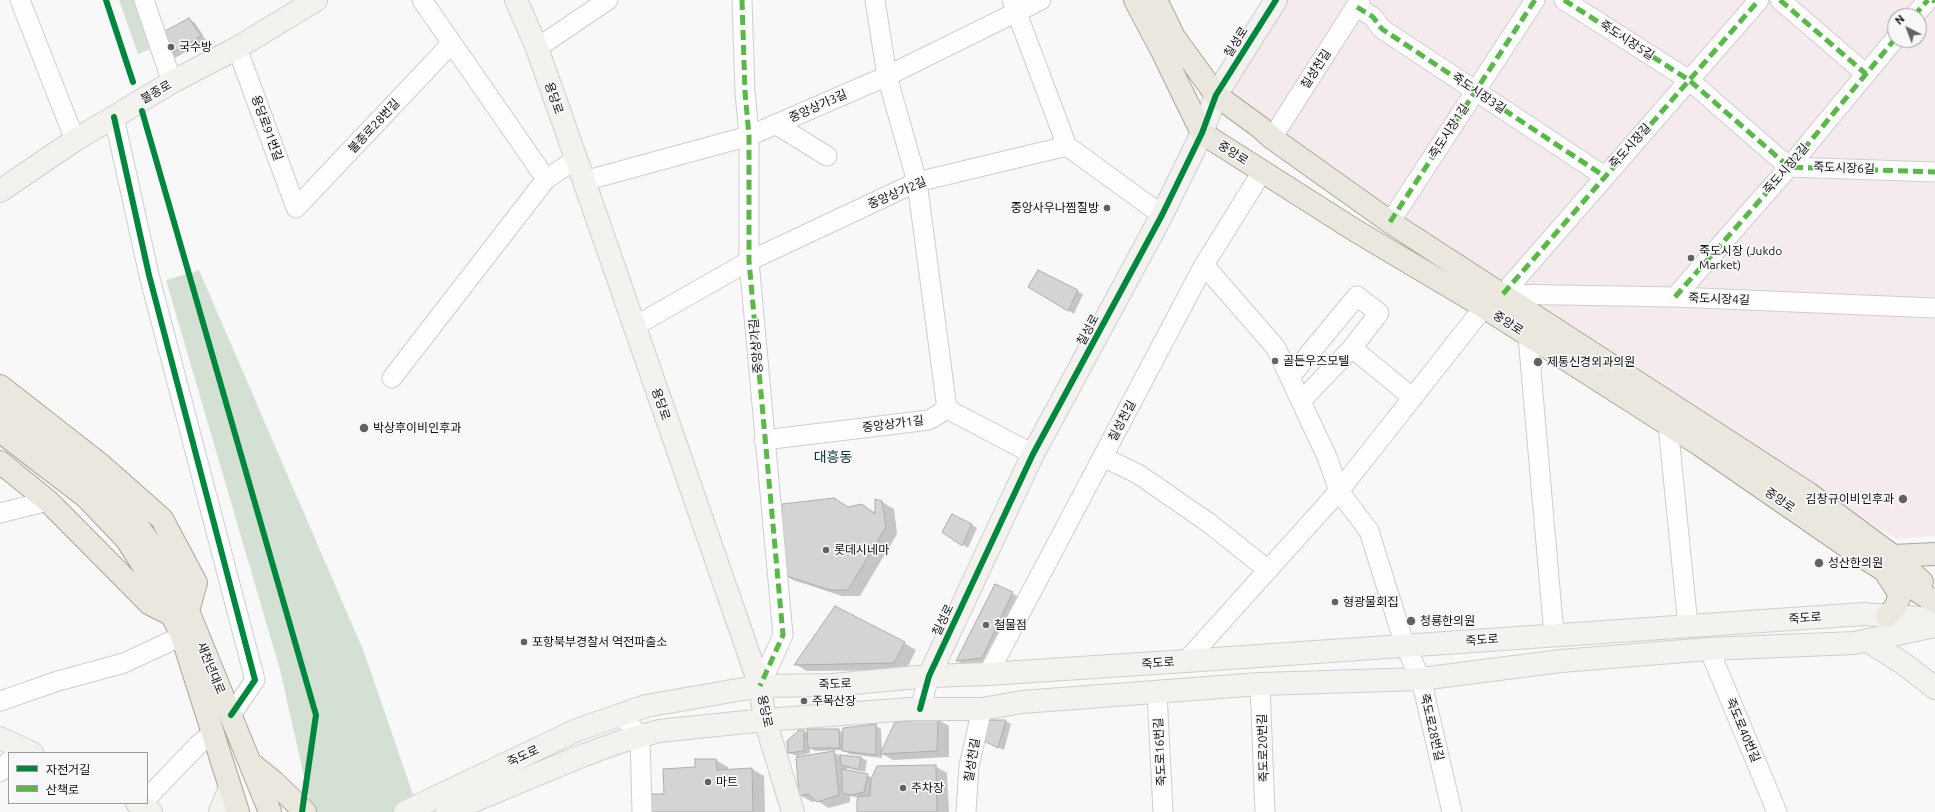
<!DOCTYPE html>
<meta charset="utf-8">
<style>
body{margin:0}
#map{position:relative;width:1935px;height:812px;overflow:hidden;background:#f8f8f8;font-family:Ubuntu,"Noto Sans KR",sans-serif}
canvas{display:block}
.legend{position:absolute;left:8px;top:752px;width:140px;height:52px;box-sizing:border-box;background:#f7f7f9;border:1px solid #9b9b9c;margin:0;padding:5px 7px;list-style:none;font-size:12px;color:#111}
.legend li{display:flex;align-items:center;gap:8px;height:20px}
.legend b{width:20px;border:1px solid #9b9b9c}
.north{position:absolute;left:1887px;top:8px;width:40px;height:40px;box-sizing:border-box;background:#f7f7f9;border:1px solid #9b9b9c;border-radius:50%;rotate:318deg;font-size:11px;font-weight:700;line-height:16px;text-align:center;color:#111}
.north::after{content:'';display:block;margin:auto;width:14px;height:18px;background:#626262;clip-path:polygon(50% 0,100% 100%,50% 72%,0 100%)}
</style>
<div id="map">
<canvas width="1935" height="812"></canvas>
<ul class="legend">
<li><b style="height:5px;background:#00873e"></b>자전거길</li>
<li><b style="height:5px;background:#58b947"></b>산책로</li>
</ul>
<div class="north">N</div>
</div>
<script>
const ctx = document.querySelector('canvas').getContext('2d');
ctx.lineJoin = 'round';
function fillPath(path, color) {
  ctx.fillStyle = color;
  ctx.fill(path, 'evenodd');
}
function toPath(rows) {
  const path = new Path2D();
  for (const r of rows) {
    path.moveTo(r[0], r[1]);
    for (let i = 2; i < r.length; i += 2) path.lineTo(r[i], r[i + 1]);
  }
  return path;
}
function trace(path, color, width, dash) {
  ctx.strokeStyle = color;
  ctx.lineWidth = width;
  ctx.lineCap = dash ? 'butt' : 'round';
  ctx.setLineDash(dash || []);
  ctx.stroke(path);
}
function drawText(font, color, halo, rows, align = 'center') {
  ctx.font = font + ' Ubuntu,"Noto Sans KR",sans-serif';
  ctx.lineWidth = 3.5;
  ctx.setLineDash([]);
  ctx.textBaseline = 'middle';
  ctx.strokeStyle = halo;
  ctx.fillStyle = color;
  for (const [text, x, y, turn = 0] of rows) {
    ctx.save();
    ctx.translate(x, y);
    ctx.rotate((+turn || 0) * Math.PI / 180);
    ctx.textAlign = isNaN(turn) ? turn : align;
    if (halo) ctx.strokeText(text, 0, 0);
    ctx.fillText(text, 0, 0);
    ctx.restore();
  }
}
fillPath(toPath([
 [1290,0,1935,0,1935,536,1896,539,1516,303,1227,95],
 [1895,16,1919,16,1919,40,1895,40]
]), '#f5ebee');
fillPath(toPath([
 [119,0,135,0,151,49,138,54],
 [199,270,364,652,419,812,312,812,280,670,166,280]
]), '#d5e0d5');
fillPath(toPath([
 [189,19,195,23,206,40,170,61,165,58],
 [1029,286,1077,291,1083,294,1074,314],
 [882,502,894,509,897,534,860,596,842,596,793,580,781,573,849,508,862,505,876,513],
 [972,525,977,528,968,548,943,532],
 [995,585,1025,600,994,665,969,668,958,661],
 [904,643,916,650,906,670,807,671,795,664],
 [937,719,949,726,949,757,893,760,882,754,882,758,849,754,844,750,815,751,810,748,810,753,798,756,798,758,833,752,840,756,861,757,867,761,865,772,847,768,847,771,867,775,872,778,935,766,947,773,949,812,858,812,859,798,850,796,850,802,829,808,817,801,812,802,800,795,797,756,789,753,788,742,804,731,808,733,839,730,844,733,875,725,881,729,882,753],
 [1006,721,1011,724,1004,750,989,743],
 [716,760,728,767,728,771,752,769,764,776,765,812,651,812,665,795,696,768]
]), '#0003');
const building = toPath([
 [189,18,201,36,164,58,156,36,189,18],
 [1038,270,1078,290,1068,311,1028,287,1038,270],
 [834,498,848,507,862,504,875,514,875,499,882,501,886,527,848,590,830,590,780,574,782,504,834,498],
 [952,514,972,524,962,546,942,532,952,514],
 [995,584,1013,592,982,658,956,661,995,584],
 [835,606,905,642,894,663,794,665,835,606],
 [938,718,937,751,880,754,895,722,938,718],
 [988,720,1006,720,998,748,982,740,988,720],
 [876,724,876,755,842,751,843,728,876,724],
 [807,729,839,729,840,748,808,748,807,729],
 [799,730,804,730,804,751,788,753,787,741,799,730],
 [834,751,839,795,817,802,809,794,799,796,796,757,834,751],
 [840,755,861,757,859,770,841,765,840,755],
 [695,759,716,759,717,770,752,768,753,812,650,812,650,794,664,794,663,769,695,767,695,759],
 [936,765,937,812,857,812,857,800,859,796,870,796,871,779,877,766,936,765],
 [842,769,868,774,864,792,852,795,842,793,842,769]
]);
fillPath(building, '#d4d4d4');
trace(building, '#aeaeae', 1);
const street = toPath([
 [20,0,75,140],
 [144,0,172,82],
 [422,0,546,179],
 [742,0,745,92,749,136,749,261,783,635,760,686],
 [875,0,887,76,917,182,947,409],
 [1012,0,1067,146],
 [1564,0,1689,80,1789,167,1935,172],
 [1780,0,1866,74],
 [1357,7,1373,17,1382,29,1604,176],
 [1914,16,1928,0],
 [237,48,296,208,452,43],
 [537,48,608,0],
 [114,117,149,275,255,680,231,715],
 [775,124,827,156],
 [1272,138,1360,0],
 [584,181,749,136,887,76,1041,0],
 [1390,222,1535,0],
 [1204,265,1276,348,1327,457,1339,491,1369,531,1405,646,1421,679,1452,812],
 [1503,294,1675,297,1935,308],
 [1503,294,1759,0],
 [1675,297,1789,167,1895,39],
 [635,326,749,261,917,182,1067,146,1162,215],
 [1528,336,1554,635],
 [1290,377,1357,296,1379,313,1352,348,1413,398],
 [392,378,546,179,575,160],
 [1301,401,1352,348],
 [1668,425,1688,626],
 [764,440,929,420,947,409,1033,454],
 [1103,457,1138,474,1209,523,1268,570],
 [0,513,48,501],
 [1709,649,1777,812],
 [1186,661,1339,491,1484,307],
 [988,674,1204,265,1262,172],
 [1260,684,1265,812],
 [1157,692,1163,812],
 [0,701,58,681,124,663,182,636],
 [920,709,929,676],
 [621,715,640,736,642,812],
 [0,772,9,761],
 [147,798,198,745,214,732],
 [966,812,969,766,982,709]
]);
const secondary = toPath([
 [516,0,537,48,584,181,752,663,760,686,765,720,793,812],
 [0,191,75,140,114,117,172,82,237,48,316,0],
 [1868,641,1904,664,1935,688],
 [929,676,1033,454,1162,215,1202,133,1216,95,1276,0],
 [0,738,32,753],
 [137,803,151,812],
 [220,812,230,788],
 [405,812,577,730,646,706,760,686,832,685,929,676,988,674,1186,661,1863,614,1935,619],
 [447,812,584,755,620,742,659,731,765,720,909,709,982,709,1022,702,1260,684,1421,679,1561,661,1709,649,1854,643,1935,626]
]);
const primary = toPath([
 [1135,0,1162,51,1202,133,1356,231,1484,307,1700,445,1855,552,1935,602],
 [1156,0,1174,37,1216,95,1261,128,1272,138,1390,222,1808,493,1893,556,1922,582],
 [0,386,101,465,162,519,196,583,188,611],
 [0,408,66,458,120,502,155,550,188,611,270,812],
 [0,431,86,497,127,540,164,599,182,636,238,812],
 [0,462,48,501,150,604,170,614],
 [1893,556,1935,554],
 [1886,573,1900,595,1895,608,1887,616],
 [253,765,274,782,305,812]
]);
trace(street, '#cecece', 21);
trace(secondary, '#cecece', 24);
trace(primary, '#aba696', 24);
trace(street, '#fefefe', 19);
trace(secondary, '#f4f2ee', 22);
trace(primary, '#eae7de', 22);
trace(toPath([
 [742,0,745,92,749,136,749,261,783,635,760,686],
 [1564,0,1689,80,1789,167,1935,172],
 [1780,0,1866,74],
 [1933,0,1935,2],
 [1357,7,1373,17,1382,29,1604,176],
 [1914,16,1928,0],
 [1390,222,1535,0],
 [1503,294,1759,0],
 [1675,297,1789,167,1895,39]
]), '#58b947', 5, [10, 5]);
trace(toPath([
 [106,0,133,82],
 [142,111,316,715,302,812],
 [114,117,149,275,255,680,231,715],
 [920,709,929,676,1033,454,1162,215,1202,133,1216,95,1276,0]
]), '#00873e', 6);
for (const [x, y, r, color] of [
 [171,47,4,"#626262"],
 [1107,208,4,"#626262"],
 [1691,258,4,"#626262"],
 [1275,361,4,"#626262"],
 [1538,362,5,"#626262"],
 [364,428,5,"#626262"],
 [1903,499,5,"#626262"],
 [826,550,4,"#626262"],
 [1819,563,5,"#626262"],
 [1335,602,4,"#626262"],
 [1411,621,5,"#626262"],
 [986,625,4,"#626262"],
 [524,642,4,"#626262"],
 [804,701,4,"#626262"],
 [708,782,4,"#626262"],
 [903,788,4,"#626262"]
]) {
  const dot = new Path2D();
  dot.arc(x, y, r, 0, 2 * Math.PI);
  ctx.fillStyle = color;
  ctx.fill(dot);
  trace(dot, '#f7f7f9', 1.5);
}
drawText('12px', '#111', '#f7f7f9', [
 ["죽도시장5길",1627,40,33],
 ["칠성로",1236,42,-58],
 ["칠성천길",1316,69,-57],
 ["불종로",156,92,-30],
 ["죽도시장3길",1479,93,34],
 ["용당로",554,98,71],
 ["중앙상가3길",818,106,-24],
 ["불종로28번길",374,126,-47],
 ["용당로91번길",267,128,70],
 ["죽도시장1길",1449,131,-57],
 ["죽도시장길",1630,146,-48],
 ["중앙로",1233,153,33],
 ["죽도시장6길",1844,168,2],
 ["죽도시장2길",1786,169,-49],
 ["중앙상가2길",897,193,-23],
 ["죽도시장4길",1719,299,2],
 ["중앙로",1508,323,33],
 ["칠성로",1088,330,-62],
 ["중앙상가길",756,346,-95],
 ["용당로",661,404,71],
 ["칠성천길",1122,421,-62],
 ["중앙상가1길",893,424,-7],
 ["중앙로",1780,500,34],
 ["죽도로",1805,618,-4],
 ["칠성로",943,620,-65],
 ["죽도로",1482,640,-4],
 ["죽도로",1158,663,-4],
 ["새천년대로",211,668,68],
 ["죽도로",835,684,-3],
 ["용당로",765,711,78],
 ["죽도로28번길",1432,727,77],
 ["죽도로40번길",1743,730,67],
 ["죽도로20번길",1263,748,-92],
 ["죽도로16번길",1160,752,-93],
 ["죽도로",523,756,-25],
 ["칠성천길",972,760,-81]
]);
drawText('12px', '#111', '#f7f7f9', [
 ["국수방",179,47],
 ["중앙사우나찜질방",1099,208,"right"],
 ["죽도시장 (Jukdo",1699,251],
 ["Market)",1699,265],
 ["골든우즈모텔",1283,361],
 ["제통신경외과의원",1547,362],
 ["박상후이비인후과",373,428],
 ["김창규이비인후과",1894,499,"right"],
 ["롯데시네마",834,550],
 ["성산한의원",1828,563],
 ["형광물회집",1343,602],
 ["청룡한의원",1420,621],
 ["철물점",994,625],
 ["포항북부경찰서 역전파출소",532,642],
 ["주목산장",812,701],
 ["마트",716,782],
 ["주차장",911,788]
], 'left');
drawText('14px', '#103338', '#f7f7f9', [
 ["대흥동",833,457]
]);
</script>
